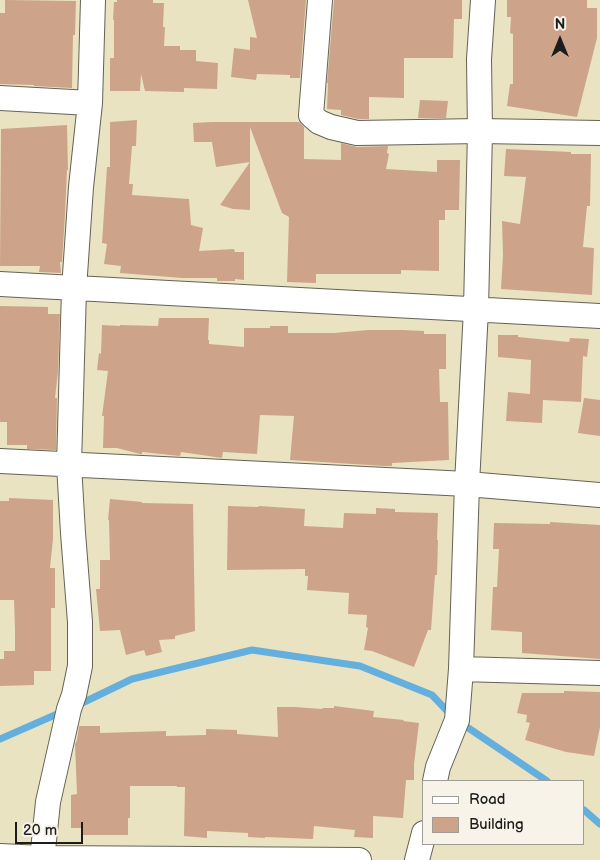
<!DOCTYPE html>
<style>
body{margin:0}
#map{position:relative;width:600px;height:860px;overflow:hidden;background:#e9e3c2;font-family:"Balsamiq Sans",sans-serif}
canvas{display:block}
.legend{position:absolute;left:422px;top:780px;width:162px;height:65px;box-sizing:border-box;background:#f7f3e8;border:1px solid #9f9d96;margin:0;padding:6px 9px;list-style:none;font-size:15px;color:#1c1c1c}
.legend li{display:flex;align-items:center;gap:10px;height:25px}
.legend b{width:25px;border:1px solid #9f9d96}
.north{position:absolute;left:535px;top:15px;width:50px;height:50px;-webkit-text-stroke:4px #f7f3e8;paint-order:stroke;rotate:0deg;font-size:14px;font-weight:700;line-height:20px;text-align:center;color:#1c1c1c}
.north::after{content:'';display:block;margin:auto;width:18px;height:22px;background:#1c1c1c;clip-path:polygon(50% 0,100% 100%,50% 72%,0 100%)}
.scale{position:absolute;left:15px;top:822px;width:68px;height:22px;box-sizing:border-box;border:2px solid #1c1c1c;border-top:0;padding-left:6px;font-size:15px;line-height:18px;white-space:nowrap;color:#1c1c1c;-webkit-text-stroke:4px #f7f3e8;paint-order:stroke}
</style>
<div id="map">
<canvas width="600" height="860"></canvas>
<ul class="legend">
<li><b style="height:6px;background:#fff"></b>Road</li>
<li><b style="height:14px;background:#cda48a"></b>Building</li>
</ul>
<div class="north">N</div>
<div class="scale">20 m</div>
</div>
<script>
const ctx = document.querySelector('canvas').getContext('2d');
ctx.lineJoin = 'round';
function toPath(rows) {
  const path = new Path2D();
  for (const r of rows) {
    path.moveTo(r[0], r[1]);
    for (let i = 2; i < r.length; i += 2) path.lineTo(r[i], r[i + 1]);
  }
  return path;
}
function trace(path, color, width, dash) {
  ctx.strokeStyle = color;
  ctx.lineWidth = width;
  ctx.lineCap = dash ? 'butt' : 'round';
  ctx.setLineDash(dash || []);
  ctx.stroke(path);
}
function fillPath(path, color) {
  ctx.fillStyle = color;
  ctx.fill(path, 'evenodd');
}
trace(toPath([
 [76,706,132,679,252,650,360,666,432,695,451,715],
 [461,723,547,781],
 [0,739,64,711],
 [584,810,600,824]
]), '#64afdd', 7);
fillPath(toPath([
 [5,0,76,1,75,35,73,35,72,88,34,86,34,85,0,84,0,13,5,13],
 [117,0,153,0,153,3,164,3,163,27,165,27,164,46,180,46,180,50,196,50,196,61,218,63,217,89,184,88,184,92,145,91,141,74,140,91,110,91,110,58,114,58,114,20,113,20,114,2,117,2],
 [248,0,306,0,300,78,290,78,290,75,257,74,256,80,231,77,234,48,250,50,250,37,257,38],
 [334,0,462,0,462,19,454,19,453,58,404,58,404,98,369,97,369,119,358,119,341,115,341,110,327,109,328,83,327,83],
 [507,0,587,0,587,8,597,8,597,38,577,117,507,106,510,84,513,84,513,34,510,33,511,17,507,17],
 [420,100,448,101,446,118,418,118],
 [137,120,136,146,132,146,129,184,133,184,132,195,189,199,191,225,203,228,199,251,234,249,235,252,244,252,244,280,235,279,235,281,217,281,217,278,182,278,120,273,121,266,104,264,107,244,102,243,107,167,110,167,110,122],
 [212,122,299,122,304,127,304,159,341,160,341,143,357,147,388,146,387,153,389,154,386,169,437,172,437,160,460,160,459,210,445,210,445,220,439,220,439,271,401,270,401,274,316,274,316,283,287,282,289,217,282,213,250,127,250,210,233,209,220,205,250,162,216,167,212,142,194,142,193,123],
 [67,125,68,170,67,170,65,215,62,262,60,262,61,273,39,272,40,266,0,266,1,129],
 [506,149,571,152,571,154,591,154,590,206,587,206,583,247,594,248,592,295,501,289,503,255,502,221,520,224,526,177,504,176],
 [0,306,48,307,48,314,60,314,58,372,55,398,57,398,56,450,27,449,27,445,7,445,7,422,0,422],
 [159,318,209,318,208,340,209,340,209,344,244,347,244,328,270,328,270,326,288,326,288,333,334,333,368,330,402,330,424,331,424,334,446,334,446,369,439,369,440,402,448,402,449,460,392,463,392,466,384,466,290,460,294,416,260,415,257,454,223,452,222,458,181,452,180,456,142,452,142,454,140,454,117,448,103,448,104,416,102,416,108,371,97,370,99,353,101,354,102,325,120,326,120,325,158,326],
 [498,335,518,335,518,337,569,342,570,338,589,339,587,357,583,356,581,402,543,400,542,423,506,421,508,392,530,394,531,360,498,357],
 [584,398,600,400,600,436,578,433],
 [9,498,53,500,53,539,50,568,55,568,55,608,51,608,51,671,34,671,34,685,0,686,0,659,4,659,4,651,15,651,15,630,14,600,0,600,0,501,9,501],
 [110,499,142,502,142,503,193,504,195,631,175,636,175,639,159,640,162,652,146,656,144,650,126,655,120,630,100,631,96,589,100,589,100,560,110,560,109,520,108,520],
 [228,506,258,507,259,506,305,509,304,526,343,528,344,513,376,514,376,508,395,509,395,512,438,513,437,540,438,540,437,575,435,575,431,630,428,630,414,667,372,651,364,650,368,628,366,627,367,615,348,614,349,593,307,590,308,576,305,576,305,569,227,570],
 [550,522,600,525,600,659,522,653,522,632,491,630,493,587,497,587,499,549,493,549,494,523,550,524],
 [564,691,600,692,600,727,594,756,566,752,525,740,530,723,526,722,527,715,517,713,522,693,564,693],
 [334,706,374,711,373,717,404,720,403,721,419,723,414,764,414,780,406,780,403,818,373,816,373,838,354,837,355,830,314,826,313,839,265,837,265,838,248,837,248,833,207,831,207,838,184,836,185,787,177,787,177,786,130,786,130,818,128,818,128,835,83,835,83,828,71,828,71,795,77,794,75,744,77,740,79,726,100,726,100,733,166,731,166,736,206,735,206,729,237,730,237,734,278,737,277,707,295,707,322,709,323,708,334,708]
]), '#cda48a');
const street = toPath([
 [320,0,311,115,319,122,331,127,357,133,480,131,600,133],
 [0,98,90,103],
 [0,284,600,316],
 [0,461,467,484,600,495],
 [461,669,600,673],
 [435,781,438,767,457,720,461,669,467,484,476,309,480,131,479,59,483,0],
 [0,856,42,858,359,860],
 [42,860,48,802,69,709,74,695,80,666,80,622,73,533,69,465,74,289,81,187,90,103,93,0],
 [417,860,424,833]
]);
trace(street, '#646256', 26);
trace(street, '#fff', 24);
</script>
